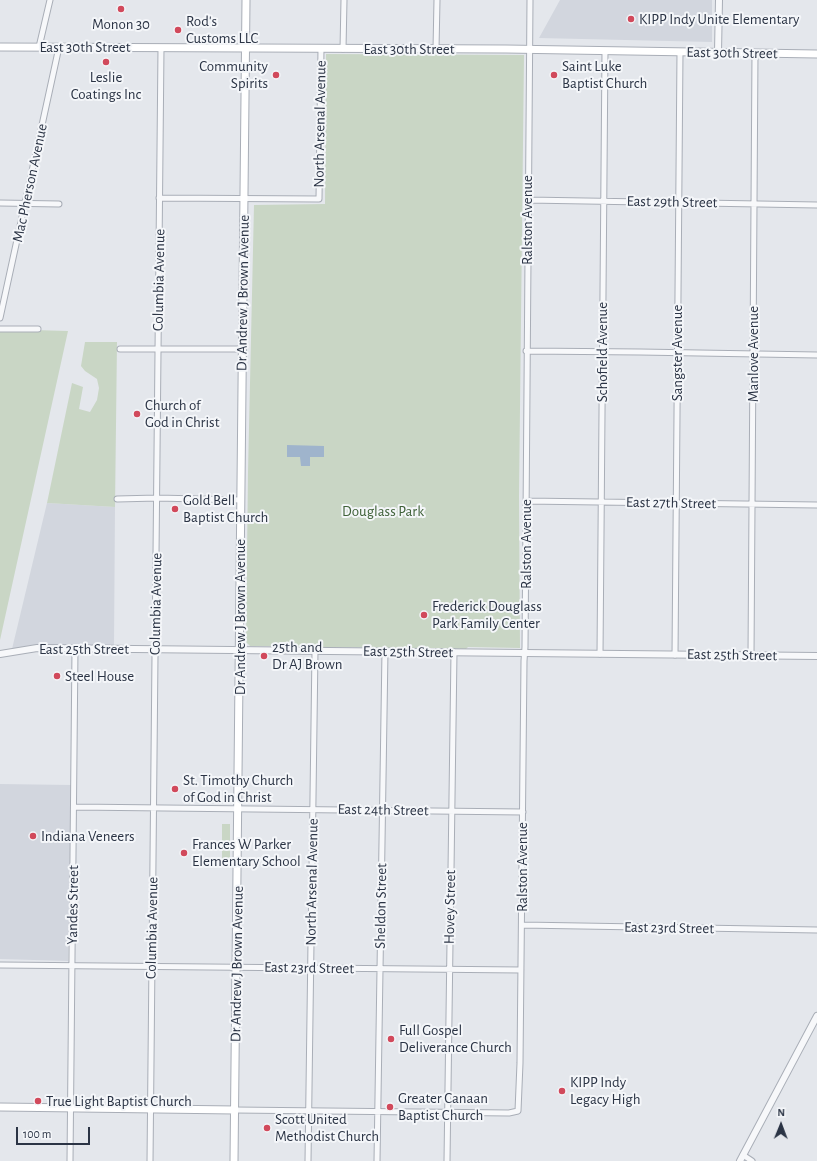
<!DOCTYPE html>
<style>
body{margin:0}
#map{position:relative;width:817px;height:1161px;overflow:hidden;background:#e4e7ec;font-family:"Alegreya Sans",sans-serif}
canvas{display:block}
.north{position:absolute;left:761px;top:1105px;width:40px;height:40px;-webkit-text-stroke:3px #f4f6f9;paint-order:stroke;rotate:1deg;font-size:11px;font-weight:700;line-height:16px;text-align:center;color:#2b3445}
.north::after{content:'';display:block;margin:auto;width:14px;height:18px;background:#2b3445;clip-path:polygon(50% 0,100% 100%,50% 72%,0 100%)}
.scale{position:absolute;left:16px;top:1127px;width:74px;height:18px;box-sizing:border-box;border:2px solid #2b3445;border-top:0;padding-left:5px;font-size:12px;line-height:14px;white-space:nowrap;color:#2b3445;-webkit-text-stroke:3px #f4f6f9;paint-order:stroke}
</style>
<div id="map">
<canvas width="817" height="1161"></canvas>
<div class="north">N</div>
<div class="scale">100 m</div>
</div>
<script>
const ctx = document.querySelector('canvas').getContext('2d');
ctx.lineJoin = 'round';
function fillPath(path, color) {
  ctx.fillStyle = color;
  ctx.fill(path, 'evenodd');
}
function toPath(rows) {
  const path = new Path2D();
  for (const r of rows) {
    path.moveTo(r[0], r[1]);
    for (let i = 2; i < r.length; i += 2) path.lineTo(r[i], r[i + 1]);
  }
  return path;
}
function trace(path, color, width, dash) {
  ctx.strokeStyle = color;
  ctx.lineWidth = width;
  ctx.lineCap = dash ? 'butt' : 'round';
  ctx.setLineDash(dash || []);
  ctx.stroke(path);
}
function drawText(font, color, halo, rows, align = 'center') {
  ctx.font = font + ' "Alegreya Sans",sans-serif';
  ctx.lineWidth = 4;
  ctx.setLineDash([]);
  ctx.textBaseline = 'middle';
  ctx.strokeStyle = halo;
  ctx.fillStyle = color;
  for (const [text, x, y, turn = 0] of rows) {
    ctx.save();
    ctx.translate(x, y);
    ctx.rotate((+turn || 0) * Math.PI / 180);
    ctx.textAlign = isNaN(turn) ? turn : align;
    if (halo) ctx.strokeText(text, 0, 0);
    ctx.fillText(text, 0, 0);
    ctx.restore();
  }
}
fillPath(toPath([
 [560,0,712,0,712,42,539,38],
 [47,503,115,507,114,645,31,645,12,649],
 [0,784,71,785,68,961,0,959]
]), '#d2d6de');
fillPath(toPath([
 [326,54,524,55,519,496,520,648,468,647,466,649,250,646,246,642,248,472,254,205,325,204],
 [33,330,68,331,0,640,0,331],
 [85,342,117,342,115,507,47,503,72,383,83,387,79,409,90,412,97,400,99,388,97,379,85,371,81,366],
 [222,824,230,824,230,865,222,865]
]), '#c9d6c5');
fillPath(toPath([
 [287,445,324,446,324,457,310,457,310,466,301,466,300,457,287,457]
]), '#9fb4cc');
const minor = toPath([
 [39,47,50,0],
 [343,49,344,0],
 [436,49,437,0],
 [159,198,319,199,321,48],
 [528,200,817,205],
 [0,203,59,204],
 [0,318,59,47],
 [0,329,38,329],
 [120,349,242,349],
 [526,351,640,352,817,355],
 [117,499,157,498,241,500],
 [526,501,817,505],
 [600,654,605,51],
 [675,655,680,52],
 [751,655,755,53],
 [75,807,523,812],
 [522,925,817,930],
 [0,965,521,970],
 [235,1110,509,1113,518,1111,520,1063,524,661,525,647,530,0],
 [743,1155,752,1161],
 [70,1161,75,649],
 [150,1161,161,48],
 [308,1161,315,651],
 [377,1161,385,651],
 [447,1161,454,652]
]);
const tertiary = toPath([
 [718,52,719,0],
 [0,654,37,648,817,656],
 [740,1161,817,1016]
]);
const secondary = toPath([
 [0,47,506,49,817,54],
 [0,1107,235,1110],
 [234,1161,246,0]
]);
trace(minor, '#a9aeb7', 7);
trace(tertiary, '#a9aeb7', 8);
trace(secondary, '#a9aeb7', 9);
trace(minor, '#f7f8fa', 5);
trace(tertiary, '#f7f8fa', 6);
trace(secondary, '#fff', 7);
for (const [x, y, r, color] of [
 [121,9,4,"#d1495b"],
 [631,19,4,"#d1495b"],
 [178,30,4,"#d1495b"],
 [106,62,4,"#d1495b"],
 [276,75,4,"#d1495b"],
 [554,75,4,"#d1495b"],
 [137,414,4,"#d1495b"],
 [175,509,4,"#d1495b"],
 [424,615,4,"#d1495b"],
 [264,656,4,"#d1495b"],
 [57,676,4,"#d1495b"],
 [175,789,4,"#d1495b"],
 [33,836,4,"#d1495b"],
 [184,853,4,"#d1495b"],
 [391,1039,4,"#d1495b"],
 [562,1091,4,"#d1495b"],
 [38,1101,4,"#d1495b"],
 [390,1107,4,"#d1495b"],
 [267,1128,4,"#d1495b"]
]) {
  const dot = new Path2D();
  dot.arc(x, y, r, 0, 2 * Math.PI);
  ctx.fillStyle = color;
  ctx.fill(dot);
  trace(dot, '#f4f6f9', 1.5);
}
drawText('15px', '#2b3445', '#f4f6f9', [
 ["KIPP Indy Unite Elementary",639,19],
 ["Rod's",186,21],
 ["Customs LLC",186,38],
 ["Monon 30",121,24,"center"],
 ["Community",268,66,"right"],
 ["Spirits",268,83,"right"],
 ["Saint Luke",562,66],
 ["Baptist Church",562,83],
 ["Leslie",106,77,"center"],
 ["Coatings Inc",106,94,"center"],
 ["Church of",145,405],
 ["God in Christ",145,422],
 ["Gold Bell",183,500],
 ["Baptist Church",183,517],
 ["Frederick Douglass",432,606],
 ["Park Family Center",432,623],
 ["25th and",272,647],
 ["Dr AJ Brown",272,664],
 ["Steel House",65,676],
 ["St. Timothy Church",183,780],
 ["of God in Christ",183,797],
 ["Indiana Veneers",41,836],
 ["Frances W Parker",192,844],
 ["Elementary School",192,861],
 ["Full Gospel",399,1030],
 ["Deliverance Church",399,1047],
 ["KIPP Indy",570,1082],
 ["Legacy High",570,1099],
 ["Greater Canaan",398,1098],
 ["Baptist Church",398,1115],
 ["True Light Baptist Church",46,1101],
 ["Scott United",275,1119],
 ["Methodist Church",275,1136]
], 'left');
drawText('15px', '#2b3445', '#f4f6f9', [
 ["East 30th Street",85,47],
 ["East 30th Street",409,49],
 ["East 30th Street",732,53,1],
 ["North Arsenal Avenue",320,124,-89],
 ["Mac Pherson Avenue",30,183,-78],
 ["East 29th Street",672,202,1],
 ["Ralston Avenue",527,220,-90],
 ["Columbia Avenue",159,280,-89],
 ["Dr Andrew J Brown Avenue",243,293,-89],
 ["Schofield Avenue",602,352,-90],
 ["Sangster Avenue",677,353,-90],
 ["Manlove Avenue",753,354,-90],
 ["East 27th Street",671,503,1],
 ["Ralston Avenue",526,544,-90],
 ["Columbia Avenue",156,604,-89],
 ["Dr Andrew J Brown Avenue",240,617,-90],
 ["East 25th Street",84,649],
 ["East 25th Street",408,652,1],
 ["East 25th Street",732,655,1],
 ["East 24th Street",383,810,1],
 ["Ralston Avenue",522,867,-90],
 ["North Arsenal Avenue",312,882,-89],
 ["Yandes Street",73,905,-89],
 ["Sheldon Street",381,906,-89],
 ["Hovey Street",450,907,-89],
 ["Columbia Avenue",152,928,-89],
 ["East 23rd Street",669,928,1],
 ["Dr Andrew J Brown Avenue",237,964,-89],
 ["East 23rd Street",309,968,1]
]);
drawText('15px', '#3f6138', '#f4f6f9', [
 ["Douglass Park",383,511]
]);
</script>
